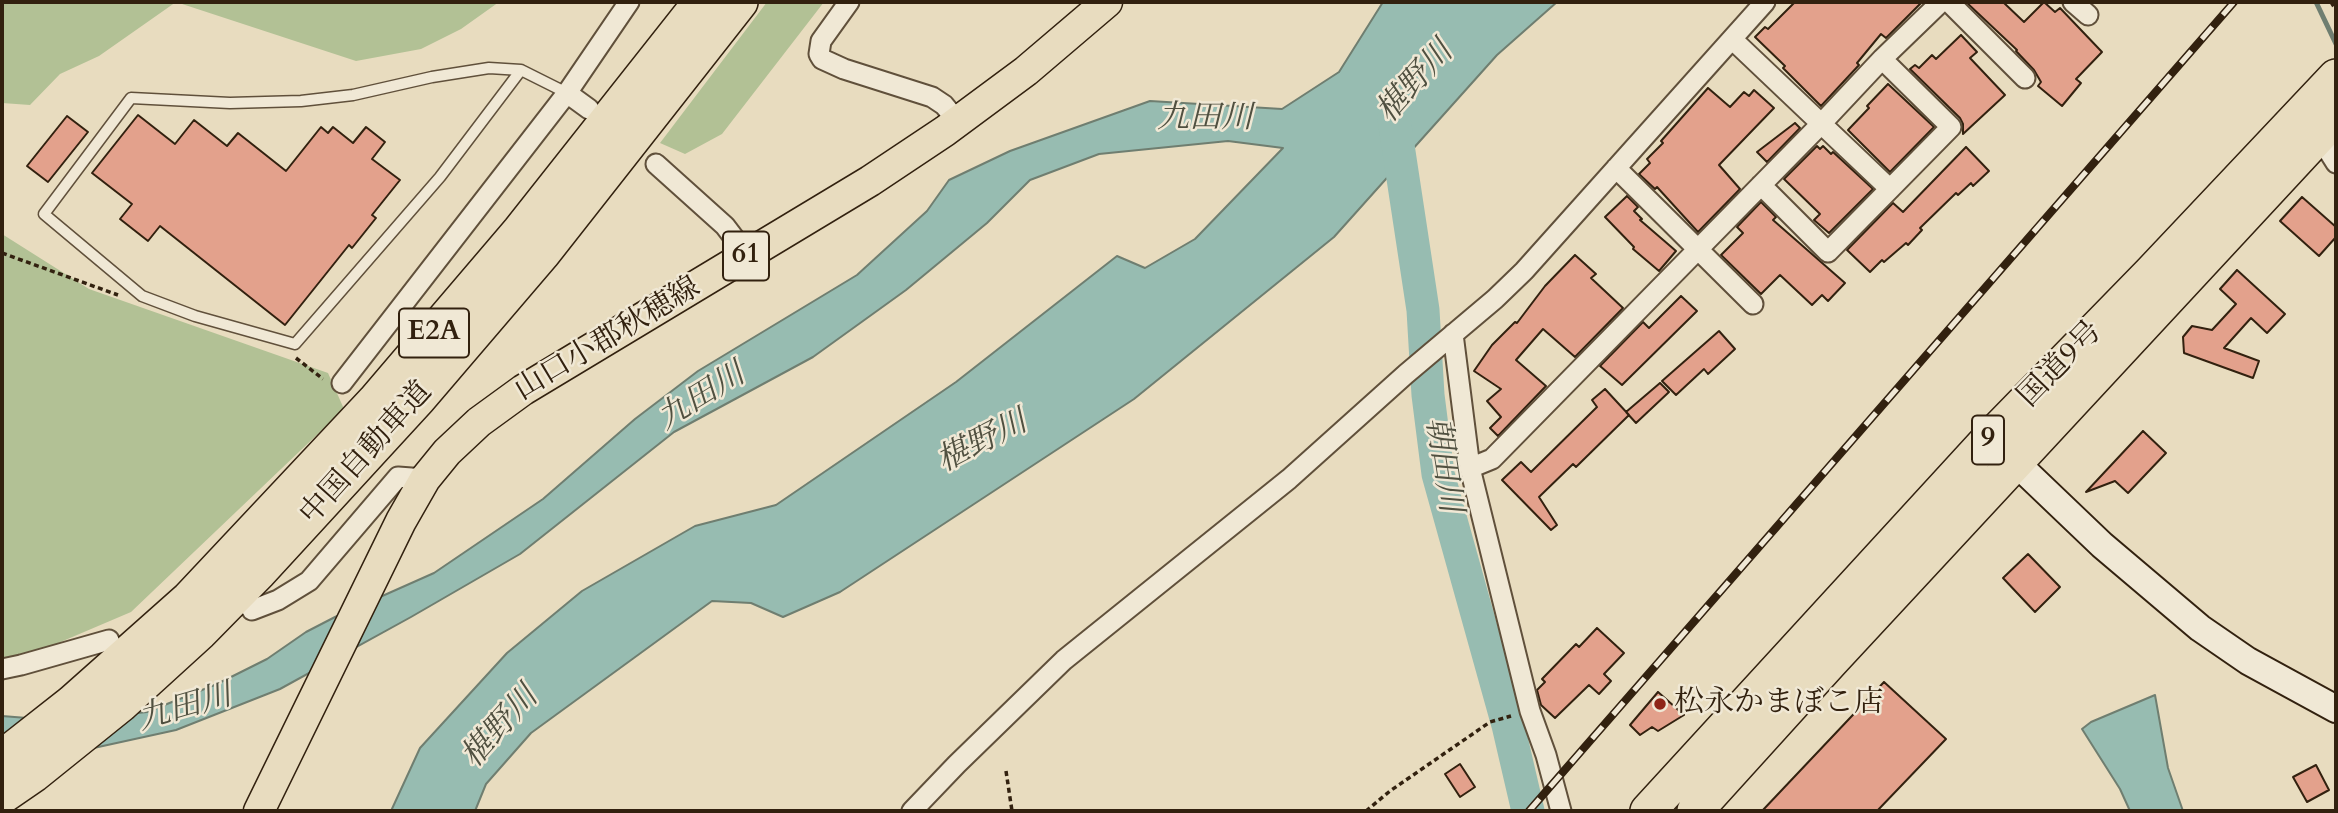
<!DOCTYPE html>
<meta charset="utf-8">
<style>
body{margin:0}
#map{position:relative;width:2338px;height:813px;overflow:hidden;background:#e8dcbf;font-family:Cardo,serif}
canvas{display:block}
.frame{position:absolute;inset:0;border:4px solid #32210f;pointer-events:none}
</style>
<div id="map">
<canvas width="2338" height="813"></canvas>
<div class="frame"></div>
</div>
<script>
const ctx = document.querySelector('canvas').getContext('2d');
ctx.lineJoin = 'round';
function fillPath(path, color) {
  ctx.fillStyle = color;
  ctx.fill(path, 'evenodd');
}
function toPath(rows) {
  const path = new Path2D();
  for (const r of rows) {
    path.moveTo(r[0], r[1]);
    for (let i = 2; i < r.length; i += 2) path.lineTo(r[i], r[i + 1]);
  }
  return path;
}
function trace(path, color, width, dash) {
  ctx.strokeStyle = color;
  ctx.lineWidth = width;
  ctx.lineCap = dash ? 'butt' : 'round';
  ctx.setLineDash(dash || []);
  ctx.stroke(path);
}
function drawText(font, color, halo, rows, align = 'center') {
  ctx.font = font + ' Cardo,"Noto Serif JP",serif';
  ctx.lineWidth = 5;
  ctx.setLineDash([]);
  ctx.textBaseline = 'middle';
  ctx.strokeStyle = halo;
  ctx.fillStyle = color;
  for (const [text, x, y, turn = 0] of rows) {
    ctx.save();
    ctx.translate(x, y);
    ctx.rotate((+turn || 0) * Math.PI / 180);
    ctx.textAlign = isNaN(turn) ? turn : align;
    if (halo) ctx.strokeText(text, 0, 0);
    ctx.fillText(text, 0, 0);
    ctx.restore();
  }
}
fillPath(toPath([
 [2,2,499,2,461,29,421,49,356,61,176,2,99,56,60,74,30,105,2,103],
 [767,2,824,2,722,134,685,154,660,143],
 [2,234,89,289,328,373,344,409,131,612,23,658,2,661]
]), '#b2c195');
const water = toPath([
 [1383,2,1557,2,1497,55,1334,237,1134,399,840,592,783,617,751,603,712,601,531,733,486,784,475,811,391,811,420,748,507,653,582,591,695,526,776,505,956,382,1117,256,1145,268,1195,239,1283,148,1228,141,1099,154,1030,180,987,223,906,290,813,357,674,432,520,554,411,617,280,689,176,730,80,751,2,747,2,716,65,721,147,712,217,684,267,659,306,632,335,617,434,573,543,499,635,419,698,371,857,275,927,211,949,180,1010,151,1150,101,1282,109,1339,72,1383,2],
 [2155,695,2168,768,2183,811,2130,811,2120,789,2082,729,2091,722,2155,695]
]);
fillPath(water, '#97bcb1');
trace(water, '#6f7e70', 2);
trace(toPath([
 [2316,2,2336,44]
]), '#6f7e70', 5);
trace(toPath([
 [1394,119,1423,310,1428,395,1438,474,1508,725,1528,811]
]), '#97bcb1', 33);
const building = toPath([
 [1795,2,1922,2,1886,38,1881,34,1857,63,1859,65,1821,106,1783,68,1785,66,1755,37,1765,27,1768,29,1795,2],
 [1966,2,2003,2,2024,22,2044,2,2055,12,2060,8,2102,52,2076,79,2081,83,2062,106,2038,86,2041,82,2034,70,2016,51,2017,50,1966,2],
 [1961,35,1977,52,1970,58,2005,95,1963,134,1963,124,1960,118,1910,69,1915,65,1919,68,1932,55,1936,59,1961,35],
 [1888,84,1934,127,1890,172,1848,130,1869,108,1867,106,1888,84],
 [1708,88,1730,107,1744,92,1749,96,1754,90,1774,108,1719,165,1740,189,1698,232,1657,187,1655,189,1639,174,1650,163,1647,159,1663,143,1661,141,1708,88],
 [138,115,175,144,194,120,227,146,238,133,286,171,321,127,328,133,333,127,353,143,366,127,385,142,372,159,400,180,372,215,376,218,352,248,349,245,285,325,160,226,148,241,120,219,132,204,92,173,138,115],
 [67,116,88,132,48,182,27,166,67,116],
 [1795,123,1800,128,1767,162,1757,152,1795,123],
 [1817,146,1820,149,1823,146,1831,154,1833,152,1873,189,1829,233,1814,220,1820,214,1817,211,1784,179,1817,146],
 [1966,147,1989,171,1973,186,1971,183,1958,195,1956,193,1920,228,1922,230,1908,245,1906,243,1884,262,1882,260,1870,272,1847,250,1893,203,1903,212,1966,147],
 [1627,196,1638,207,1634,211,1642,219,1640,220,1676,251,1659,271,1633,249,1634,247,1605,217,1627,196],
 [2302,197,2336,227,2336,237,2319,256,2280,221,2302,197],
 [1761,202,1776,217,1773,220,1845,283,1828,301,1822,295,1812,305,1780,275,1761,294,1721,255,1743,233,1737,227,1761,202],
 [1575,255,1596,274,1591,278,1623,308,1575,357,1543,329,1516,360,1546,386,1498,436,1490,428,1501,417,1487,401,1501,389,1474,371,1492,345,1515,322,1517,323,1545,286,1575,255],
 [2237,270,2285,314,2267,333,2251,318,2224,348,2259,361,2253,378,2184,353,2183,337,2192,326,2212,330,2236,304,2220,289,2237,270],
 [1681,296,1697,311,1622,385,1600,366,1643,322,1649,328,1681,296],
 [1719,331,1735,349,1708,374,1704,369,1676,395,1662,381,1719,331],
 [1660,383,1669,392,1636,423,1626,412,1660,383],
 [1605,389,1629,415,1576,467,1573,464,1539,497,1557,525,1551,530,1502,480,1521,462,1531,472,1597,407,1592,400,1605,389],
 [2143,431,2166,453,2128,493,2115,481,2086,492,2143,431],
 [2028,554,2060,587,2035,612,2003,578,2028,554],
 [1597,628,1624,653,1604,674,1611,681,1599,694,1589,685,1555,718,1541,705,1537,690,1545,682,1542,679,1576,644,1579,647,1597,628],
 [1884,682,1946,739,1877,811,1762,811,1884,682],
 [1658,692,1684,715,1658,731,1652,727,1640,735,1630,725,1658,692],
 [1460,764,1475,787,1460,797,1445,774,1460,764],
 [2316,765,2329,790,2307,802,2293,777,2316,765]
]);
fillPath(building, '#e3a18c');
trace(building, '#32210f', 2);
const lane = toPath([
 [521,70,440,177,295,344,195,316,142,296,44,214,131,98,230,103,301,101,353,95,432,77,489,68,521,70,567,93]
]);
const street = toPath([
 [849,2,821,41,819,54,822,59,844,69,932,97,944,105,958,122],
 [1949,2,2025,78],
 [2073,2,2088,15],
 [1732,39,1890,189],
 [567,93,629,2],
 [2319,136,2336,163],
 [656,164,725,226,747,255],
 [1616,168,1753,304],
 [1761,185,1828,252,1951,127,1882,59],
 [1453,334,1470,468,1530,711,1546,755,1561,811],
 [342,383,567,93,589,109],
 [1470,468,1492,459,1821,124,1882,59,1941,2],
 [252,610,278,600,309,581,398,477,425,479],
 [2,669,21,665,109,640],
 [912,811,957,764,1064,660,1289,479,1406,374,1495,299,1524,271,1765,2]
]);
const secondary = toPath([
 [1990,438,2102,545,2200,628,2248,661,2336,709]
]);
const primary = toPath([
 [259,811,401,521,425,479,447,452,479,422,523,390,870,181,945,131,1026,71,1107,2]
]);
const highway = toPath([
 [2,758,72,703,189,599,375,401,520,231,701,2],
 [2,796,34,774,121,704,200,632,259,572,418,399,542,254,740,2],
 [1648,811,1990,438,2151,273,2336,77],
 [1695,811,1830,662,2336,117]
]);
trace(lane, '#60503b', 13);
trace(street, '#60503b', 23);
trace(secondary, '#32210f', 30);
trace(primary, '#32210f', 33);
trace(highway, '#32210f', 38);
trace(toPath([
 [2331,2,2336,10],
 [2,253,118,295],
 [296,358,323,379],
 [1006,771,1012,811],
 [1366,811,1390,791,1490,722,1511,716]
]), '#32210f', 3.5, [5, 3.5]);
trace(lane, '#f0e8d5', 10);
trace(street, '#f0e8d5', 19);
trace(secondary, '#f0e8d5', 26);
trace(primary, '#e8dcbf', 30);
trace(highway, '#e8dcbf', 35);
const rail = toPath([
 [1529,811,2234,2]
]);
trace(rail, '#32210f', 8);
trace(rail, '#f0e8d5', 5, [16]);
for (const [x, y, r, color] of [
 [1660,704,7,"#8f2418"]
]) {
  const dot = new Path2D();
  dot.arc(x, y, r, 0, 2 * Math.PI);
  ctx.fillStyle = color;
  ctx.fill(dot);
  trace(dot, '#f0e8d5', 2.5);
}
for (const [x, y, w] of [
 [746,256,46],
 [434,333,70],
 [1988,440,32]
]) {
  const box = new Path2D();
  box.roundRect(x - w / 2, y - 24.5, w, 49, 5);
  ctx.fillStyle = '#f0e8d5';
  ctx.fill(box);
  trace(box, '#32210f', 2);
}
drawText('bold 28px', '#32210f', null, [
 ["61",746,256],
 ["E2A",434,333],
 ["9",1988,440]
]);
drawText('30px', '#32210f', '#f0e8d5', [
 ["山口小郡秋穂線",608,340,-31],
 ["国道9号",2061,365,-46],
 ["中国自動車道",367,454,-48]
]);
drawText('30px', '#32210f', '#f0e8d5', [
 ["松永かまぼこ店",1674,704]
], 'left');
drawText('italic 32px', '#505040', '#f0e8d5', [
 ["椹野川",1416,83,-48],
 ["九田川",1205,120],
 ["九田川",702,398,-32],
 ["椹野川",983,443,-27],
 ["朝田川",1442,465,81],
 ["九田川",185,709,-16],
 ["椹野川",501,728,-48]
]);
</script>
